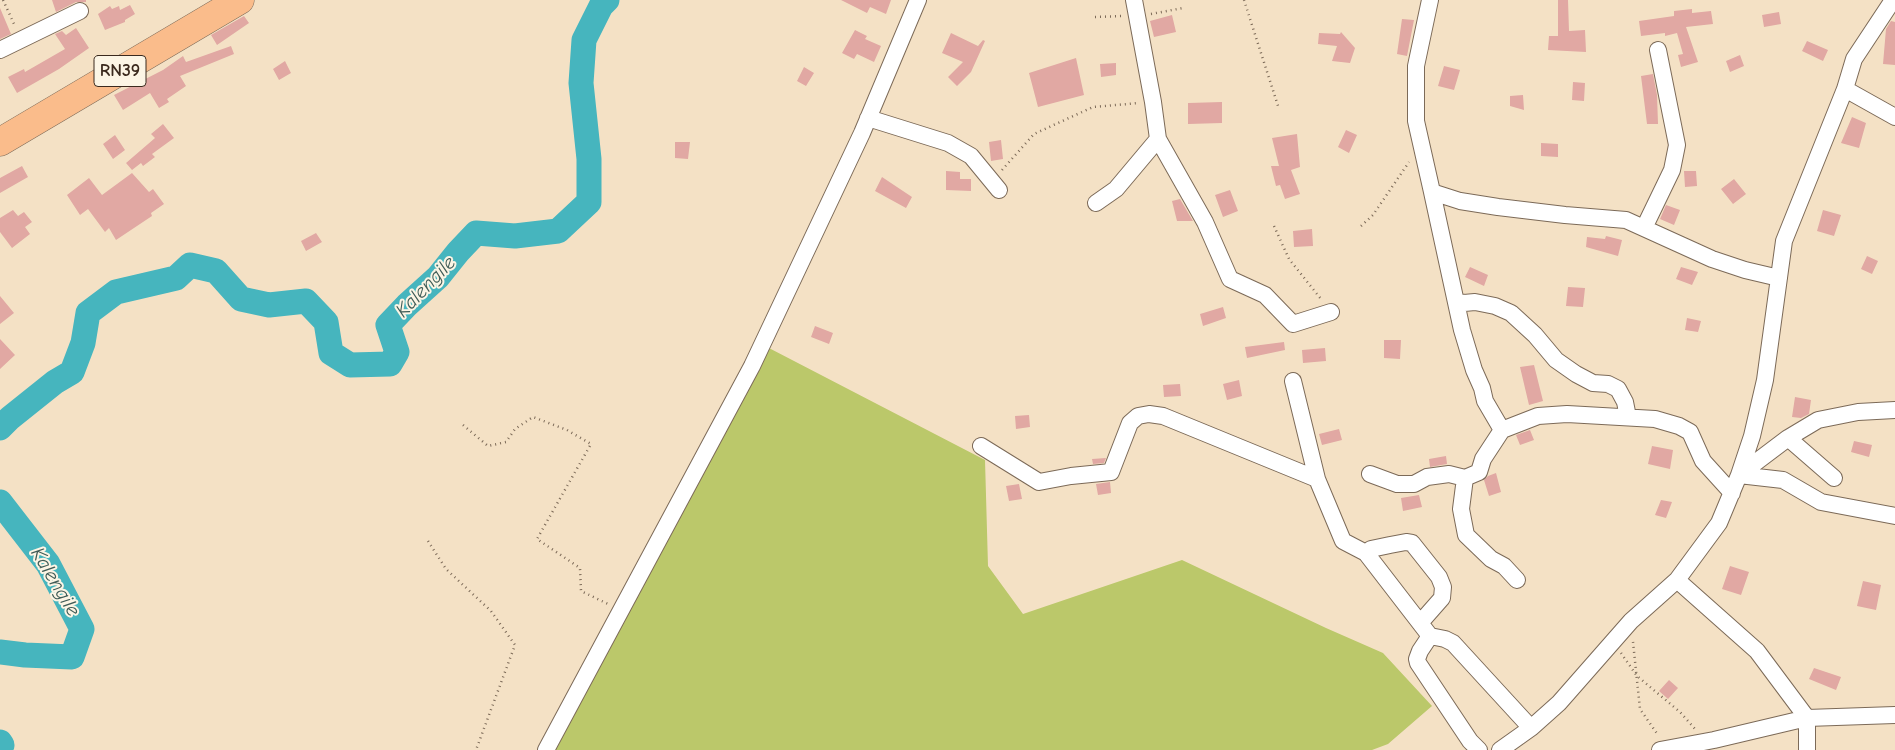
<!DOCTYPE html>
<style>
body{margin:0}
canvas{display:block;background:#f4e1c5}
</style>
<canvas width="1895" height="750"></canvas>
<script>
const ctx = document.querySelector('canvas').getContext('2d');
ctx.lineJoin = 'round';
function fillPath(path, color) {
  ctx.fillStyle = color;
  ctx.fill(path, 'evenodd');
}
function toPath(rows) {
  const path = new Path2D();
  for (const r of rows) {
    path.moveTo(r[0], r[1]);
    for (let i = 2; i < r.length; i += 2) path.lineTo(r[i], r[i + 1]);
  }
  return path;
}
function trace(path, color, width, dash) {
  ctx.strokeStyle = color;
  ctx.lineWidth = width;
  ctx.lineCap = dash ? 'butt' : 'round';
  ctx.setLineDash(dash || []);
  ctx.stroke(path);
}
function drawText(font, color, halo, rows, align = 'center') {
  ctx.font = font + ' "Comic Neue",sans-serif';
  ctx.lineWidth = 4;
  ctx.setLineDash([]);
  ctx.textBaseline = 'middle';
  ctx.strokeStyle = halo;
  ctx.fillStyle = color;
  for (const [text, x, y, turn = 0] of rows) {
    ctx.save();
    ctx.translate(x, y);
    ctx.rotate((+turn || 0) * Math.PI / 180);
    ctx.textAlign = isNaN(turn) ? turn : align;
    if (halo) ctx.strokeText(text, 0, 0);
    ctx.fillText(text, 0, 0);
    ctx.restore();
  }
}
fillPath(toPath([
 [767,347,985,460,988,566,1023,614,1182,560,1326,628,1383,653,1432,706,1388,744,1372,750,554,750]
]), '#bbc86a');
trace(toPath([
 [0,428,10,418,55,382,72,372,83,343,88,313,116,292,176,278,190,265,216,271,241,299,269,305,306,301,326,322,331,353,350,365,390,364,397,352,388,325,407,305,438,277,458,252,476,233,515,236,558,231,589,202,589,159,581,83,584,40,601,6,607,0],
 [0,502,48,564,82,629,72,657,25,655,0,652],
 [0,742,2,745,0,747]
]), '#46b5be', 25);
fillPath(toPath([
 [52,0,86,0,86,2,76,2,56,12],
 [841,0,891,0,886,14,870,7,867,13],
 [1558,0,1568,0,1569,31,1585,30,1586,52,1548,50,1549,36,1558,36],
 [130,5,135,14,125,20,125,22,105,30,98,14,110,6,112,9,119,6,120,10],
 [0,8,11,34,0,39],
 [1692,9,1692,13,1711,11,1713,24,1686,27,1698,62,1681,67,1678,55,1683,54,1677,33,1665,36,1665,33,1641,36,1639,21,1674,16,1674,11],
 [1779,12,1781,24,1764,27,1762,15],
 [1172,15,1176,32,1154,37,1150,21],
 [244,16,249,23,217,45,211,35],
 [1402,19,1414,20,1407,56,1397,54],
 [1891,21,1895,22,1895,65,1883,64,1886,29],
 [76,28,89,48,59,69,17,93,8,77,24,69,25,72,65,49,55,34,62,31,66,35],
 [855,30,867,36,865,39,881,46,874,62,857,54,854,59,842,53],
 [1341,32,1355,48,1350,63,1332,61,1337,46,1318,44,1319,33,1340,34],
 [951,33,978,46,983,40,985,41,971,72,957,86,948,77,963,62,942,53],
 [1807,41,1828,50,1823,61,1802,51],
 [231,46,234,54,180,76,186,86,167,99,169,102,159,108,150,93,123,110,114,95,163,70,183,56,186,62],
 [1740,55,1744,66,1730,72,1726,61],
 [1076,58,1084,95,1038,107,1029,73],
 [285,61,291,73,279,80,273,69],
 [1116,63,1116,75,1101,77,1100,64],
 [1444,66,1460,70,1454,90,1438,86],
 [804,67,814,73,806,86,797,81],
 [1653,74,1657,95,1658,124,1647,124,1641,76],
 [1573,82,1585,83,1584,101,1572,100],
 [1523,95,1524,110,1510,106,1510,96],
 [1222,102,1222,123,1188,124,1188,103],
 [1852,117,1866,123,1859,148,1841,143],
 [163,124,174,138,152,154,155,157,143,166,141,163,132,170,126,163,155,138,151,134],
 [1346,130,1357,135,1349,153,1338,147],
 [1297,134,1300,167,1291,170,1300,194,1285,199,1280,185,1276,186,1271,166,1279,166,1272,138],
 [115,135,125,150,113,159,103,144],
 [1001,140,1003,159,991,161,989,142],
 [675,142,690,142,688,159,675,158],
 [1541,143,1558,144,1558,157,1541,156],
 [22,166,28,177,0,193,0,178],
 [946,171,960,172,960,179,971,179,971,191,946,190],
 [1684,171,1696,171,1697,186,1685,187],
 [132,173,149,192,153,189,164,204,151,213,152,216,116,240,109,228,105,232,88,209,80,215,67,195,89,178,102,195],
 [882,177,912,197,906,208,875,191],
 [1734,179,1746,194,1733,204,1721,189],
 [1230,190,1238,211,1223,217,1215,195],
 [1180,199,1193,221,1177,221,1172,201],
 [1666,205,1680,210,1674,225,1660,219],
 [13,210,18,216,24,212,32,222,25,227,30,234,12,248,0,232,0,218],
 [1823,210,1841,215,1834,236,1817,231],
 [1312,229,1313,246,1294,247,1293,231],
 [316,233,322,242,306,251,301,241],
 [1606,236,1622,240,1618,256,1586,247,1587,237,1605,239],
 [1867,256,1878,261,1872,274,1861,269],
 [1470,267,1488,275,1484,286,1465,277],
 [1681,267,1698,272,1692,285,1676,279],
 [1568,287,1585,288,1583,307,1566,306],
 [0,296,14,313,0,324],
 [1223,307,1226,318,1203,326,1200,314],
 [1687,318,1701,321,1698,332,1685,330],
 [815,326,833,333,829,344,811,337],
 [0,339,15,355,0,369],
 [1384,340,1401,340,1400,359,1384,358],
 [1284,342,1285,350,1247,358,1245,347],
 [1325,348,1326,361,1303,363,1302,350],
 [1534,365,1543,401,1529,405,1520,367],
 [1239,380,1242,396,1227,400,1223,384],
 [1180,384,1181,396,1164,397,1163,385],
 [1795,397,1811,400,1809,414,1801,418,1792,417],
 [1029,415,1030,427,1016,429,1015,416],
 [1339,429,1342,440,1322,445,1319,434],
 [1530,430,1534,440,1520,445,1516,435],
 [1854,441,1872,445,1869,457,1851,452],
 [1652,446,1673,450,1670,469,1648,464],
 [1446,456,1447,464,1430,467,1429,459],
 [1106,458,1104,463,1093,464,1092,459],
 [1496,473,1501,492,1489,496,1484,480,1488,476],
 [1110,482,1111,493,1098,495,1096,484],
 [1019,484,1022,499,1009,501,1006,486],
 [1419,495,1422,507,1403,511,1401,498],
 [1661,500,1672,502,1666,518,1655,515],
 [1730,566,1749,572,1741,595,1722,589],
 [1863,581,1881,585,1876,610,1857,606],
 [1814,668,1841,677,1836,690,1809,679],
 [1669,680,1678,688,1668,699,1659,691]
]), '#e1a8a3');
const street = toPath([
 [1430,0,1416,66,1416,121,1432,192,1460,201,1498,207,1565,215,1626,220,1712,259,1745,270,1779,278],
 [0,50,80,11],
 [1845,89,1895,117],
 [868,118,948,143,971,156,999,190],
 [1158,139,1205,222,1230,279,1265,295,1293,324,1331,312],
 [1432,192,1462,330,1474,370,1482,388,1485,401,1502,430,1538,416,1567,414,1655,419,1679,426,1690,432,1703,461,1732,493],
 [1096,203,1116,189,1158,139,1153,102,1134,0],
 [1644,228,1672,170,1677,145,1658,50],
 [1457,302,1464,303,1475,302,1495,306,1511,313,1535,335,1556,360,1576,374,1593,383,1608,384,1618,389,1625,402,1628,417],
 [1293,381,1317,479,1343,541,1366,553,1430,636,1420,651,1417,659,1418,663,1470,741,1479,750],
 [1788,438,1834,478],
 [981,446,1039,482,1071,476,1111,472,1130,423,1138,416,1149,414,1163,416,1317,479],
 [1370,474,1397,484,1414,484,1427,477,1449,474,1465,478,1479,472,1483,459,1502,430],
 [1739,475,1788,438,1818,420,1858,412,1895,410],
 [1739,475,1783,480,1821,502,1895,516],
 [1465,478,1461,509,1466,535,1491,559,1504,566,1517,580],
 [1366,553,1371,549,1390,545,1406,542,1412,543,1439,577,1443,587,1442,598,1420,623],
 [1677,580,1757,651,1807,718,1807,750],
 [1430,636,1445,639,1453,643,1531,728],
 [546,750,752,366,862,133,918,0],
 [1500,750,1531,728,1559,703,1631,621,1677,580,1719,523,1739,475,1752,436,1765,380,1784,241,1845,89,1854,59,1893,0],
 [1660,750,1714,740,1807,718,1895,715]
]);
const highway = toPath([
 [0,142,240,0]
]);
trace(street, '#7c6a58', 18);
trace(highway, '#7c6a58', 29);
trace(toPath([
 [3,0,15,26],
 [1244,0,1278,106],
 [1151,14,1183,8],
 [1095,17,1123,16],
 [1002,170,1034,134,1093,107,1139,103],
 [1274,226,1289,259,1321,299],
 [1361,226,1373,215,1409,162],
 [463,425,488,446,506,442,515,429,533,417,567,430,591,444,537,539,580,568,581,591,608,604],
 [428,541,446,569,491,611,515,645,476,750],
 [1633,642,1640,709,1658,735],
 [1621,653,1637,676,1680,712,1695,729]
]), '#7c6a58', 2.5, [1, 4]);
trace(street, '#fff', 16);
trace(highway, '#fabc8b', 28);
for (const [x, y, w] of [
 [120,71,52]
]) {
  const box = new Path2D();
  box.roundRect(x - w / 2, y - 15.5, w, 31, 4);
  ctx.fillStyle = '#fcf5e5';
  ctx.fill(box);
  trace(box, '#3b2a1e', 1);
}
drawText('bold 18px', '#3b2a1e', null, [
 ["RN39",120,71]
]);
drawText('italic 20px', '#3f5b56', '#fcf5e5', [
 ["Kalengile",426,287,-46],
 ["Kalengile",55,582,59]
]);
</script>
